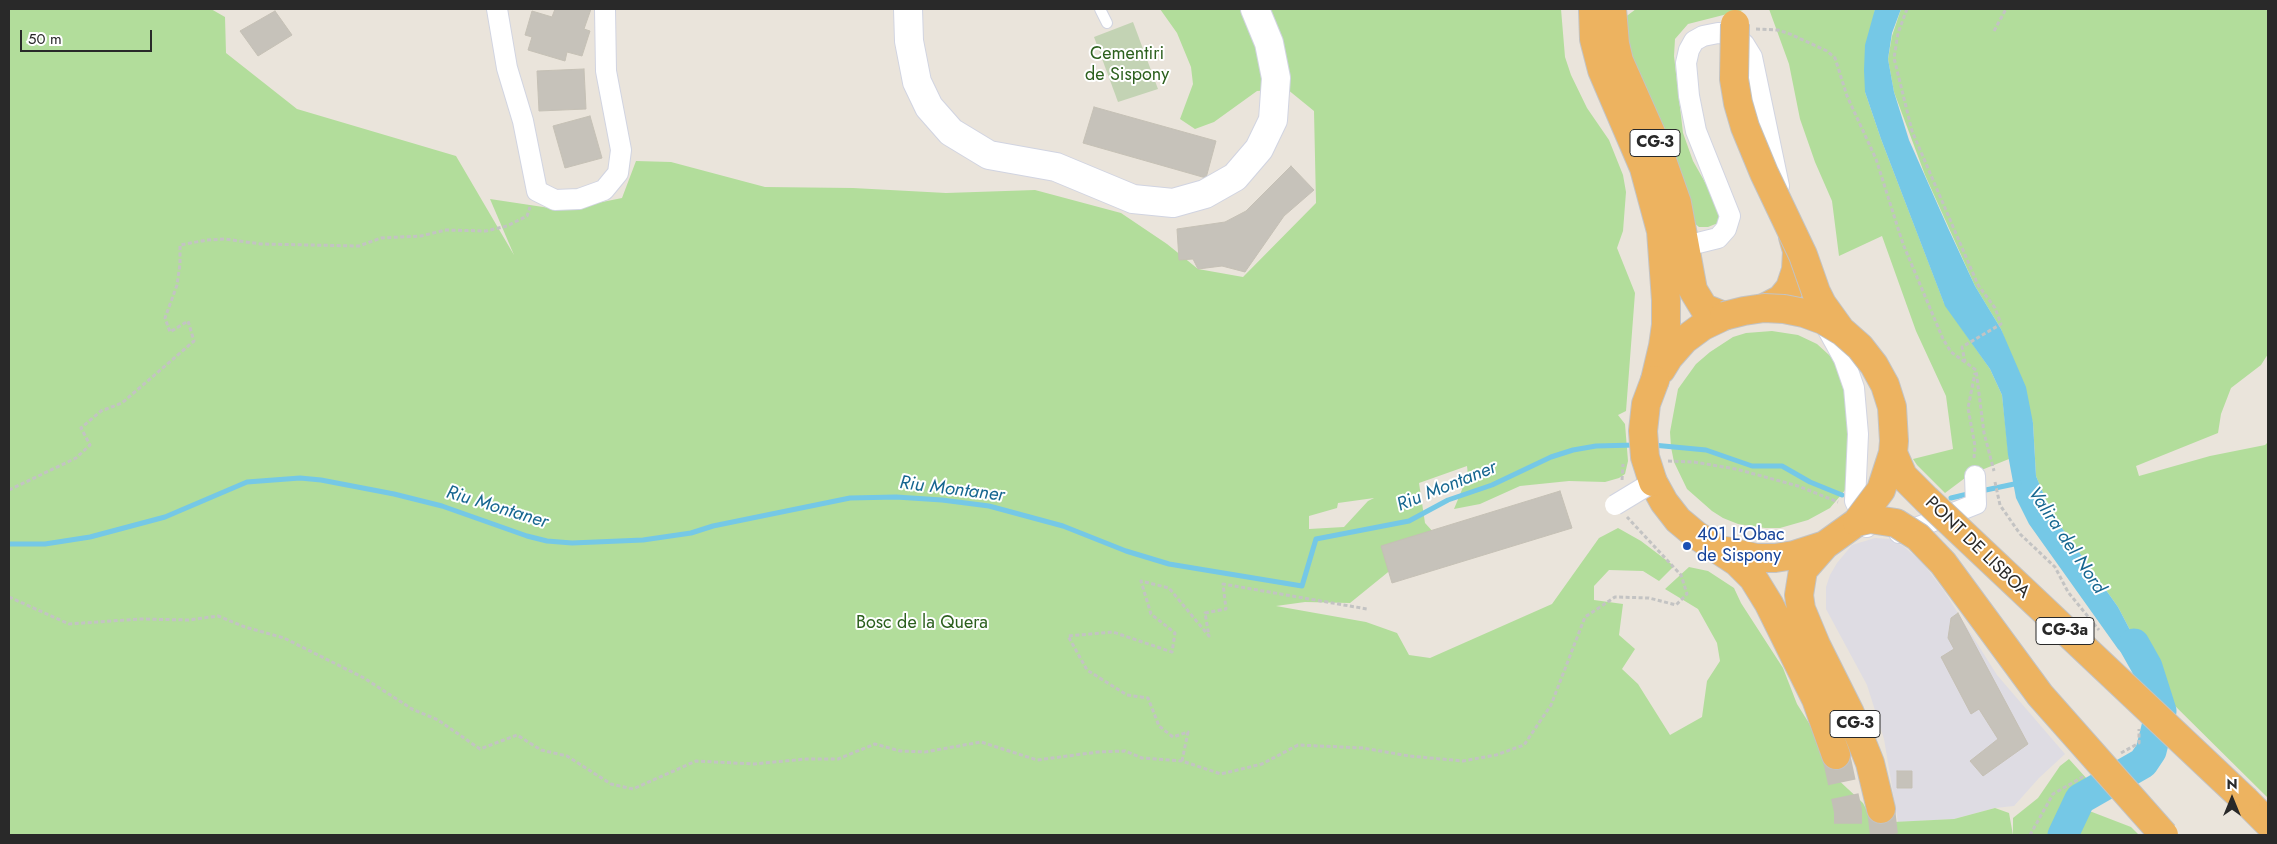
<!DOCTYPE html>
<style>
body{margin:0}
#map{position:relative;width:2277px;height:844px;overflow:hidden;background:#eae4db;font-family:Jost,sans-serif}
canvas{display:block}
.frame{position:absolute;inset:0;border:10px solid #292929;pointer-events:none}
.north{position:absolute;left:2207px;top:774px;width:50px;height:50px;-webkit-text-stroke:4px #fff;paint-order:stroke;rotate:0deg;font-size:14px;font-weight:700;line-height:20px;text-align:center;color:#292929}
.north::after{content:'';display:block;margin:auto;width:18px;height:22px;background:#292929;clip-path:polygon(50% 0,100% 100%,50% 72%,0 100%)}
.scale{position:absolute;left:20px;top:30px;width:132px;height:22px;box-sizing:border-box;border:2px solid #292929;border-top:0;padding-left:6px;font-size:15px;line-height:18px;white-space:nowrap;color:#292929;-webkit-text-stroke:4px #fff;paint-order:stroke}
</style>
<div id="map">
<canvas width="2277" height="844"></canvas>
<div class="frame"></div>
<div class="north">N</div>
<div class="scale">50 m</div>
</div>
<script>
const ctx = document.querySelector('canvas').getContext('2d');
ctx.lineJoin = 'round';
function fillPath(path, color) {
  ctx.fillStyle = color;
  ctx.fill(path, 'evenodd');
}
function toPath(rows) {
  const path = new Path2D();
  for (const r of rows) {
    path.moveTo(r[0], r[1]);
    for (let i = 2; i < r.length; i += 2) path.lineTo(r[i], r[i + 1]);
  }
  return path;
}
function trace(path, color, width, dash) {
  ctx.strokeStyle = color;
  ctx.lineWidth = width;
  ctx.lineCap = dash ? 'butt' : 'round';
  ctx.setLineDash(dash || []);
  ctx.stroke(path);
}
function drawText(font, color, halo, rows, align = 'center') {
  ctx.font = font + ' Jost,sans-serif';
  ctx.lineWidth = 4;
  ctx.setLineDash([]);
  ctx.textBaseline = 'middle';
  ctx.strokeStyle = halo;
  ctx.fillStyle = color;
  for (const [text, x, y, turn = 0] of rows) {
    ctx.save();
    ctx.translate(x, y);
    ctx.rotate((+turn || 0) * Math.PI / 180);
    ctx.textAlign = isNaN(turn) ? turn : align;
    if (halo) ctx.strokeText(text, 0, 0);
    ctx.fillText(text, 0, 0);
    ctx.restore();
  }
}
fillPath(toPath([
 [1875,538,1889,539,1903,546,1922,562,1944,591,1997,675,2065,754,2039,778,2014,806,1995,808,1954,819,1898,822,1884,739,1867,685,1826,609,1826,587,1830,575,1837,563,1852,545]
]), '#dedce3');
fillPath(toPath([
 [9,9,211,9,225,17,226,53,297,109,456,156,514,255,490,199,563,210,622,198,636,161,671,162,765,187,853,188,946,193,1035,190,1121,213,1167,244,1198,269,1243,277,1316,203,1314,111,1287,89,1257,91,1214,122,1195,129,1180,119,1193,84,1191,67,1177,33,1160,9,1561,9,1565,57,1571,75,1587,108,1609,140,1623,175,1626,192,1623,231,1617,248,1635,293,1626,411,1618,415,1625,424,1628,461,1625,474,1619,478,1605,482,1569,481,1520,486,1480,504,1454,509,1468,475,1467,466,1419,483,1425,523,1435,534,1350,603,1305,602,1276,606,1366,622,1397,633,1409,655,1430,658,1552,604,1599,538,1618,528,1641,541,1674,566,1659,581,1643,571,1609,570,1594,586,1594,600,1623,604,1619,635,1635,649,1622,669,1638,684,1670,735,1702,717,1707,681,1720,661,1717,643,1698,609,1665,589,1689,567,1708,571,1734,588,1741,603,1783,668,1797,704,1817,736,1833,775,1863,803,1873,823,1954,819,1995,808,2009,813,2013,835,2013,818,2038,798,2060,766,2069,759,2088,780,2061,813,2054,835,9,835],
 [1374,498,1368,501,1344,527,1309,529,1309,516,1337,508,1338,503],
 [1636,9,1747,9,1688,24,1675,39,1674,56,1683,133,1693,161,1715,200,1719,212,1718,223,1708,227,1699,227,1694,223,1625,46,1624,18],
 [1769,9,1875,9,1865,92,1881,139,1944,303,1990,369,2002,395,2009,459,1969,475,1945,493,1917,465,1913,459,1953,449,1946,396,1916,331,1882,236,1839,256,1832,201,1815,162,1800,119,1789,64],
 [1901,9,2268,9,2268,354,2261,365,2231,388,2221,414,2218,433,2136,466,2139,476,2210,456,2265,445,2268,442,2268,798,2164,695,2118,607,2052,514,2036,476,2033,423,2001,329,1975,286,1925,175,1894,92,1888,59,1892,36],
 [1772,331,1798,335,1817,344,1839,364,1855,386,1846,489,1830,508,1808,520,1780,528,1765,528,1738,524,1723,518,1712,511,1687,489,1674,462,1671,447,1670,432,1678,389,1696,364,1710,352,1733,337,1746,333],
 [2083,812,2092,812,2131,827,2139,835,2071,835]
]), '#b2dd9b');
fillPath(toPath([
 [1133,22,1158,89,1118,102,1094,37]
]), '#c3d3b4');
fillPath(toPath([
 [1875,9,1901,9,1892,33,1888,59,1894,92,1909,140,1948,228,1975,286,2001,329,2026,387,2033,423,2036,476,2052,514,2118,607,2164,695,2118,649,2029,524,2016,498,2008,455,2002,395,1990,369,1945,306,1881,139,1865,92,1864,70,1865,45],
 [2088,780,2106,800,2083,812,2071,835,2054,835,2061,814]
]), '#75c8e6');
trace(toPath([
 [1653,445,1706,450,1752,466,1782,466,1810,482,1842,495],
 [1981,491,2019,483],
 [1951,498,1972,493],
 [9,544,45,544,90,537,165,517,247,482,300,478,321,480,394,494,442,506,527,536,547,541,572,543,643,540,691,533,713,526,850,498,896,497,942,500,989,506,1063,526,1126,551,1169,564,1302,586,1316,539,1409,521,1448,500,1492,485,1551,457,1573,450,1596,446,1635,445]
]), '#75c8e6', 5);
trace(toPath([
 [2063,835,2080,799,2143,763,2151,751,2161,711,2147,667,2134,644]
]), '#75c8e6', 31);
const building = toPath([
 [555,9,591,9,584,29,590,31,582,56,567,52,565,61,528,50,532,37,525,35,532,11,552,17,555,9],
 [275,11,292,35,258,56,240,31,275,11],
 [584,69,586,109,539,111,537,71,584,69],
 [1094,107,1216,141,1206,178,1083,143,1094,107],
 [590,116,602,158,565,168,553,126,590,116],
 [1291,166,1314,190,1284,216,1245,272,1222,266,1198,269,1193,259,1179,260,1177,229,1225,222,1246,211,1291,166],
 [1560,491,1572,528,1392,583,1381,546,1560,491],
 [1958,613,2028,744,1983,776,1970,761,1998,739,1979,709,1971,714,1941,657,1954,649,1948,638,1951,618,1958,613],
 [1897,771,1912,771,1912,788,1897,788,1897,771]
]);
fillPath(building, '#c6c2ba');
trace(building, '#c5c0b5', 1);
trace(toPath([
 [1836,755,1848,811,1848,835],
 [1881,809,1884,835]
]), '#c3bfb7', 28, [28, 14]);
const service = toPath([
 [1100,9,1107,23]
]);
const minor = toPath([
 [497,9,507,68,523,121,537,191,555,200,579,199,604,190,618,173,621,150,606,71,605,9],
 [1686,246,1718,238,1726,229,1730,216,1696,131,1689,96,1686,63,1689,50,1694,41,1703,36,1718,33,1729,34,1744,44,1752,57,1779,186],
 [1822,319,1844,359,1854,388,1858,434,1855,501,1867,527],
 [1899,533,1921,526,1976,504,1975,476]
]);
const secondary = toPath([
 [908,9,909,41,917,82,929,107,951,132,989,155,1056,167,1133,199,1173,203,1205,194,1235,177,1259,149,1273,120,1276,78,1269,43,1255,9]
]);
const trunk = toPath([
 [1593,9,1594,39,1602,70,1644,168,1661,231,1666,300,1666,325,1663,346,1655,380],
 [1612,9,1615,44,1619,61,1658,149,1677,203,1693,290,1704,308,1724,316],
 [1764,308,1781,299,1790,288,1796,270,1797,251,1793,237],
 [1661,370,1669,357,1684,340,1703,326,1724,316],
 [1653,482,1664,502,1678,520,1696,535,1737,562,1753,578,1769,604,1816,699,1836,755],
 [1825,545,1803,570,1799,595,1801,609,1816,645,1850,713,1870,763,1881,809],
 [1726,551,1756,558,1775,558,1794,555,1825,545,1857,522],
 [2246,801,2268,823]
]);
trace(service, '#d1d4e1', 12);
trace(minor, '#d1d4e1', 22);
trace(secondary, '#d1d4e1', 30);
trace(trunk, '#c3c3c3', 30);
trace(toPath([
 [1907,9,1898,33,1894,58,1912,131,1978,285,1995,308,2001,324,1962,347,1965,362,1976,370,1984,433,1994,471],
 [1756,29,1778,30,1790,34,1827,51,1835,58,1847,96,1876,159,1903,244,1943,339,1951,352,1965,362],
 [1994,31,2006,9],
 [1974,458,1975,446,1968,408,1975,373],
 [1668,461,1694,462,1736,469,1798,486,1838,502],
 [1622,480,1623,464],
 [1995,482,2000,505,2020,534,2055,567,2068,592,2099,630],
 [9,490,76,458,90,445,81,428,101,411,122,403,194,341,188,321,170,332,165,318,177,285,180,264,180,245,207,240,225,239,261,244,359,246,381,238,421,236,446,230,486,231,507,226,527,216,530,207],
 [9,597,69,624,140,619,189,620,218,616,245,627,284,638,364,678,412,709,438,720,480,749,517,735,541,750,567,756,611,784,633,789,696,761,754,764,806,759,838,759,875,744,900,751,925,752,981,742,1037,760,1098,752,1125,751,1142,758,1182,761,1221,774,1262,764,1298,745,1363,748,1409,756,1463,761,1496,755,1524,745,1551,705,1585,617,1615,597,1649,598,1676,605,1687,594,1681,575,1627,517],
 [2121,753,2139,743,2139,729],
 [1182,761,1188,732,1173,737,1159,726,1148,698,1127,695,1087,670,1068,636,1113,632,1172,652,1175,633,1151,614,1141,581,1169,588,1209,636,1205,613,1226,609,1223,584,1367,609],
 [2030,835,2053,794,2084,776]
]), '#c3c3c3', 3, [4, 2.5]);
trace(service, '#fff', 10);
trace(minor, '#fff', 20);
trace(secondary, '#fff', 28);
trace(trunk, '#edb360', 28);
const minorBridge = toPath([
 [1615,505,1653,482]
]);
const trunkBridge = toPath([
 [1735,24,1734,79,1738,103,1745,127,1764,173,1803,255,1816,292,1822,304,1840,329],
 [1724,316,1744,311,1764,308,1784,309,1804,313,1823,320,1843,332,1860,347,1874,365,1885,385,1892,407,1894,441,1893,453,1881,490,1857,522],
 [1893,453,1903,476,1926,499,2246,801],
 [1653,482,1645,457,1643,431,1646,404,1655,380],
 [1857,522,1870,519,1896,523,1918,537,1943,563,2040,695,2164,835]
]);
trace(minorBridge, '#d1d4e1', 22, []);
trace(trunkBridge, '#c3c3c3', 30, []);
trace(minorBridge, '#fff', 20);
trace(trunkBridge, '#edb360', 28);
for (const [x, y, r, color] of [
 [1687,546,5,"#1a4fb4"]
]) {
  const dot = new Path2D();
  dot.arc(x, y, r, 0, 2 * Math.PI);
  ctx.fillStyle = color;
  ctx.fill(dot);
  trace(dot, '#fff', 2);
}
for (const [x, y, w] of [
 [1655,143,50],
 [2065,631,58],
 [1855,724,50]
]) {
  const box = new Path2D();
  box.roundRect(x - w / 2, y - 13.5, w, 27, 4);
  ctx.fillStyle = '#fff';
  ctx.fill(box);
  trace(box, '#292929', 1);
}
drawText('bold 16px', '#292929', null, [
 ["CG-3",1655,143],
 ["CG-3a",2065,631],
 ["CG-3",1855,724]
]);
drawText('18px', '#2c601e', '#fff', [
 ["Cementiri",1127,55],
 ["de Sispony",1127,76],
 ["Bosc de la Quera",922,624]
]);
drawText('18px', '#164399', '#fff', [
 ["401 L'Obac",1697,536],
 ["de Sispony",1697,557]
], 'left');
drawText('18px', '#292929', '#fff', [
 ["PONT DE LISBOA",1977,548,44]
]);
drawText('italic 19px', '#166690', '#fff', [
 ["Riu Montaner",1447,487,-22],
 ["Riu Montaner",952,490,7],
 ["Riu Montaner",497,508,17],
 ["Valira del Nord",2066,541,56]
]);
</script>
